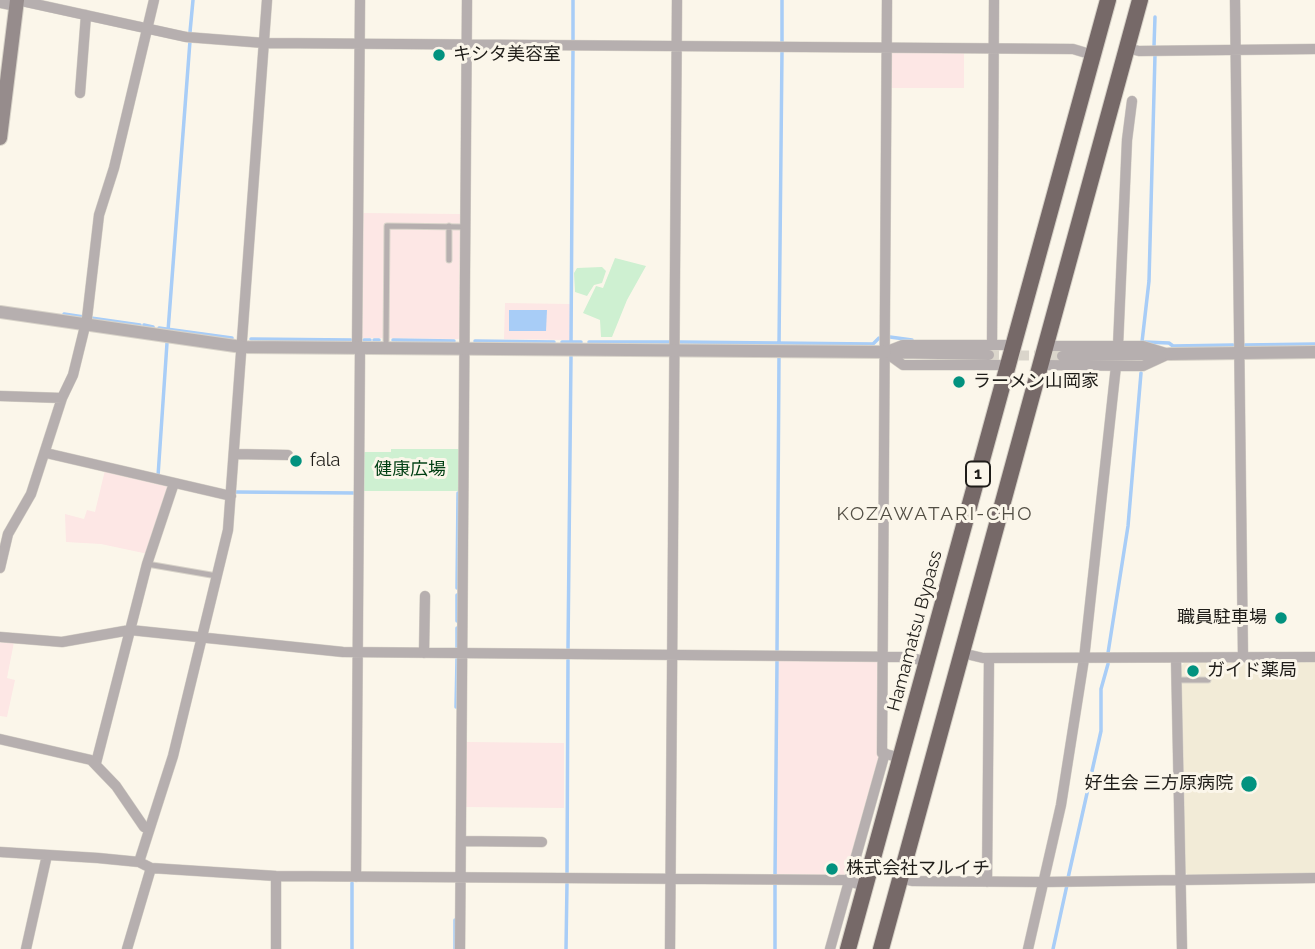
<!DOCTYPE html>
<meta charset="utf-8">
<style>
body{margin:0}
canvas{display:block;background:#fbf6ea}
</style>
<canvas width="1315" height="949"></canvas>
<script>
const ctx = document.querySelector('canvas').getContext('2d');
ctx.lineJoin = 'round';
function fillPath(path, color) {
  ctx.fillStyle = color;
  ctx.fill(path, 'evenodd');
}
function toPath(rows) {
  const path = new Path2D();
  for (const r of rows) {
    path.moveTo(r[0], r[1]);
    for (let i = 2; i < r.length; i += 2) path.lineTo(r[i], r[i + 1]);
  }
  return path;
}
function trace(path, color, width, dash) {
  ctx.strokeStyle = color;
  ctx.lineWidth = width;
  ctx.lineCap = dash ? 'butt' : 'round';
  ctx.setLineDash(dash || []);
  ctx.stroke(path);
}
function drawText(font, color, halo, rows, align = 'center') {
  ctx.font = font + ' Raleway,"Noto Sans JP",sans-serif';
  ctx.lineWidth = 6;
  ctx.setLineDash([]);
  ctx.textBaseline = 'middle';
  ctx.strokeStyle = halo;
  ctx.fillStyle = color;
  for (const [text, x, y, turn = 0] of rows) {
    ctx.save();
    ctx.translate(x, y);
    ctx.rotate((+turn || 0) * Math.PI / 180);
    ctx.textAlign = isNaN(turn) ? turn : align;
    if (halo) ctx.strokeText(text, 0, 0);
    ctx.fillText(text, 0, 0);
    ctx.restore();
  }
}
fillPath(toPath([
 [893,52,964,52,964,88,890,88,890,54],
 [361,213,460,214,459,339,360,338],
 [505,303,570,304,570,340,504,339],
 [105,470,171,485,148,554,101,544,66,542,65,514,84,519,87,510,95,512],
 [0,641,14,642,7,678,15,680,7,717,0,716],
 [778,661,879,661,878,759,846,877,776,876],
 [466,742,564,743,564,808,465,807]
]), '#fde7e5');
fillPath(toPath([
 [1315,661,1315,874,1189,876,1185,872,1180,667,1185,662]
]), '#f2ebd7');
fillPath(toPath([
 [615,258,646,266,627,300,612,337,601,337,600,320,583,313,596,286,603,288],
 [577,268,602,267,606,271,602,283,594,285,587,296,575,292,574,273],
 [391,449,459,449,459,491,362,491,362,452,391,452]
]), '#cef0d1');
fillPath(toPath([
 [509,310,547,310,546,331,509,331]
]), '#a8cdf7');
trace(toPath([
 [190,32,193,0],
 [573,41,573,0],
 [782,43,782,0],
 [1154,46,1155,17],
 [64,314,84,317],
 [91,318,140,325],
 [144,325,153,327],
 [159,328,232,338],
 [168,331,190,41],
 [890,337,912,340],
 [251,339,351,340],
 [364,340,370,340],
 [374,340,379,340],
 [393,340,454,341],
 [475,341,554,342],
 [562,342,581,342],
 [589,342,669,342],
 [679,342,873,344,879,338],
 [1142,342,1149,281,1155,55],
 [1145,342,1169,343,1173,346,1233,345],
 [571,343,573,50],
 [779,345,782,51],
 [1245,345,1315,344],
 [158,476,167,343],
 [236,492,355,493],
 [457,588,458,493],
 [457,621,457,595],
 [457,648,457,628],
 [568,649,571,356],
 [777,652,779,357],
 [1108,653,1128,526,1141,373],
 [456,707,457,659],
 [567,874,568,660],
 [775,876,777,661],
 [1068,878,1101,731,1101,689,1108,664],
 [352,949,352,883],
 [455,949,455,920],
 [566,949,567,883],
 [775,949,775,883],
 [1053,949,1067,885]
]), '#a8cdf7', 3.5);
trace(toPath([
 [989,355,1062,356]
]), '#dad5cb', 10, [10, 5]);
const service = toPath([
 [449,260,449,226],
 [386,348,387,226,465,227],
 [147,564,217,576],
 [1176,680,1208,680]
]);
const minor = toPath([
 [17,0,186,37,264,43,1073,49,1093,55],
 [887,0,882,753,901,758],
 [1235,0,1243,657],
 [0,3,16,6],
 [1127,48,1139,51,1315,49],
 [80,93,86,15],
 [992,345,994,0],
 [1046,346,1143,346,1169,354],
 [1118,346,1127,140,1132,101],
 [357,348,360,0],
 [885,352,903,345,1014,345],
 [885,352,903,365,1008,365],
 [889,353,989,355],
 [1062,356,1161,355],
 [1041,365,1143,366,1169,354],
 [0,396,62,398],
 [46,453,231,496],
 [234,454,288,455],
 [0,568,8,534,31,494,62,398,73,375,87,318,99,215,114,168,154,0],
 [0,637,62,642,130,630,343,652,909,657,927,662],
 [424,653,425,596],
 [962,653,983,658,1315,657],
 [1176,658,1182,949],
 [0,739,91,760,116,786,144,827,149,829],
 [96,763,147,564,174,483],
 [461,841,542,842],
 [0,852,98,858,139,862,151,868,276,876,844,880,865,886],
 [139,862,173,756,228,530,267,0],
 [356,877,360,348],
 [900,878,912,881,1044,882,1315,878],
 [987,882,989,659],
 [26,949,47,855],
 [127,949,151,868],
 [276,949,276,876],
 [460,949,467,0],
 [670,949,677,0],
 [830,949,885,753],
 [1028,949,1061,805,1084,659,1116,366]
]);
const tertiary = toPath([
 [0,312,242,347,885,352],
 [1169,354,1315,352]
]);
const secondary = toPath([
 [0,138,17,0]
]);
const trunk = toPath([
 [848,949,1108,0],
 [881,949,1140,0]
]);
trace(service, '#d8d3c9', 7);
trace(minor, '#d8d3c9', 11);
trace(tertiary, '#d8d3c9', 14);
trace(secondary, '#d8d3c9', 16);
trace(trunk, '#d8d3c9', 18);
trace(service, '#b6afaf', 5);
trace(minor, '#b6afaf', 10);
trace(tertiary, '#b6afaf', 12);
trace(secondary, '#968c8c', 14);
trace(trunk, '#766968', 16);
for (const [x, y, r, color] of [
 [439,55,7,"#02927f"],
 [959,382,7,"#02927f"],
 [296,461,7,"#02927f"],
 [1281,618,7,"#02927f"],
 [1193,671,7,"#02927f"],
 [1249,784,9,"#02927f"],
 [832,869,7,"#02927f"]
]) {
  const dot = new Path2D();
  dot.arc(x, y, r, 0, 2 * Math.PI);
  ctx.fillStyle = color;
  ctx.fill(dot);
  trace(dot, '#fbf6ea', 2.5);
}
for (const [x, y, w] of [
 [978,474,24]
]) {
  const box = new Path2D();
  box.roundRect(x - w / 2, y - 12.5, w, 25, 5);
  ctx.fillStyle = '#fbf6ea';
  ctx.fill(box);
  trace(box, '#1f1d19', 2);
}
drawText('bold 16px', '#1f1d19', null, [
 ["1",978,474]
]);
drawText('18px', '#1f1d19', '#fbf6ea', [
 ["キシタ美容室",453,55],
 ["ラーメン山岡家",973,382],
 ["fala",310,461],
 ["職員駐車場",1267,618,"right"],
 ["ガイド薬局",1207,671],
 ["好生会 三方原病院",1233,784,"right"],
 ["株式会社マルイチ",846,869]
], 'left');
drawText('18px', '#003f13', '#fbf6ea', [
 ["健康広場",410,470]
]);
drawText('18px', '#1f1d19', '#fbf6ea', [
 ["Hamamatsu Bypass",915,631,-75]
]);
ctx.letterSpacing = '2px';
drawText('19px', '#524e44', '#fbf6ea', [
 ["KOZAWATARI-CHO",935,514]
]);
ctx.letterSpacing = '0px';
</script>
